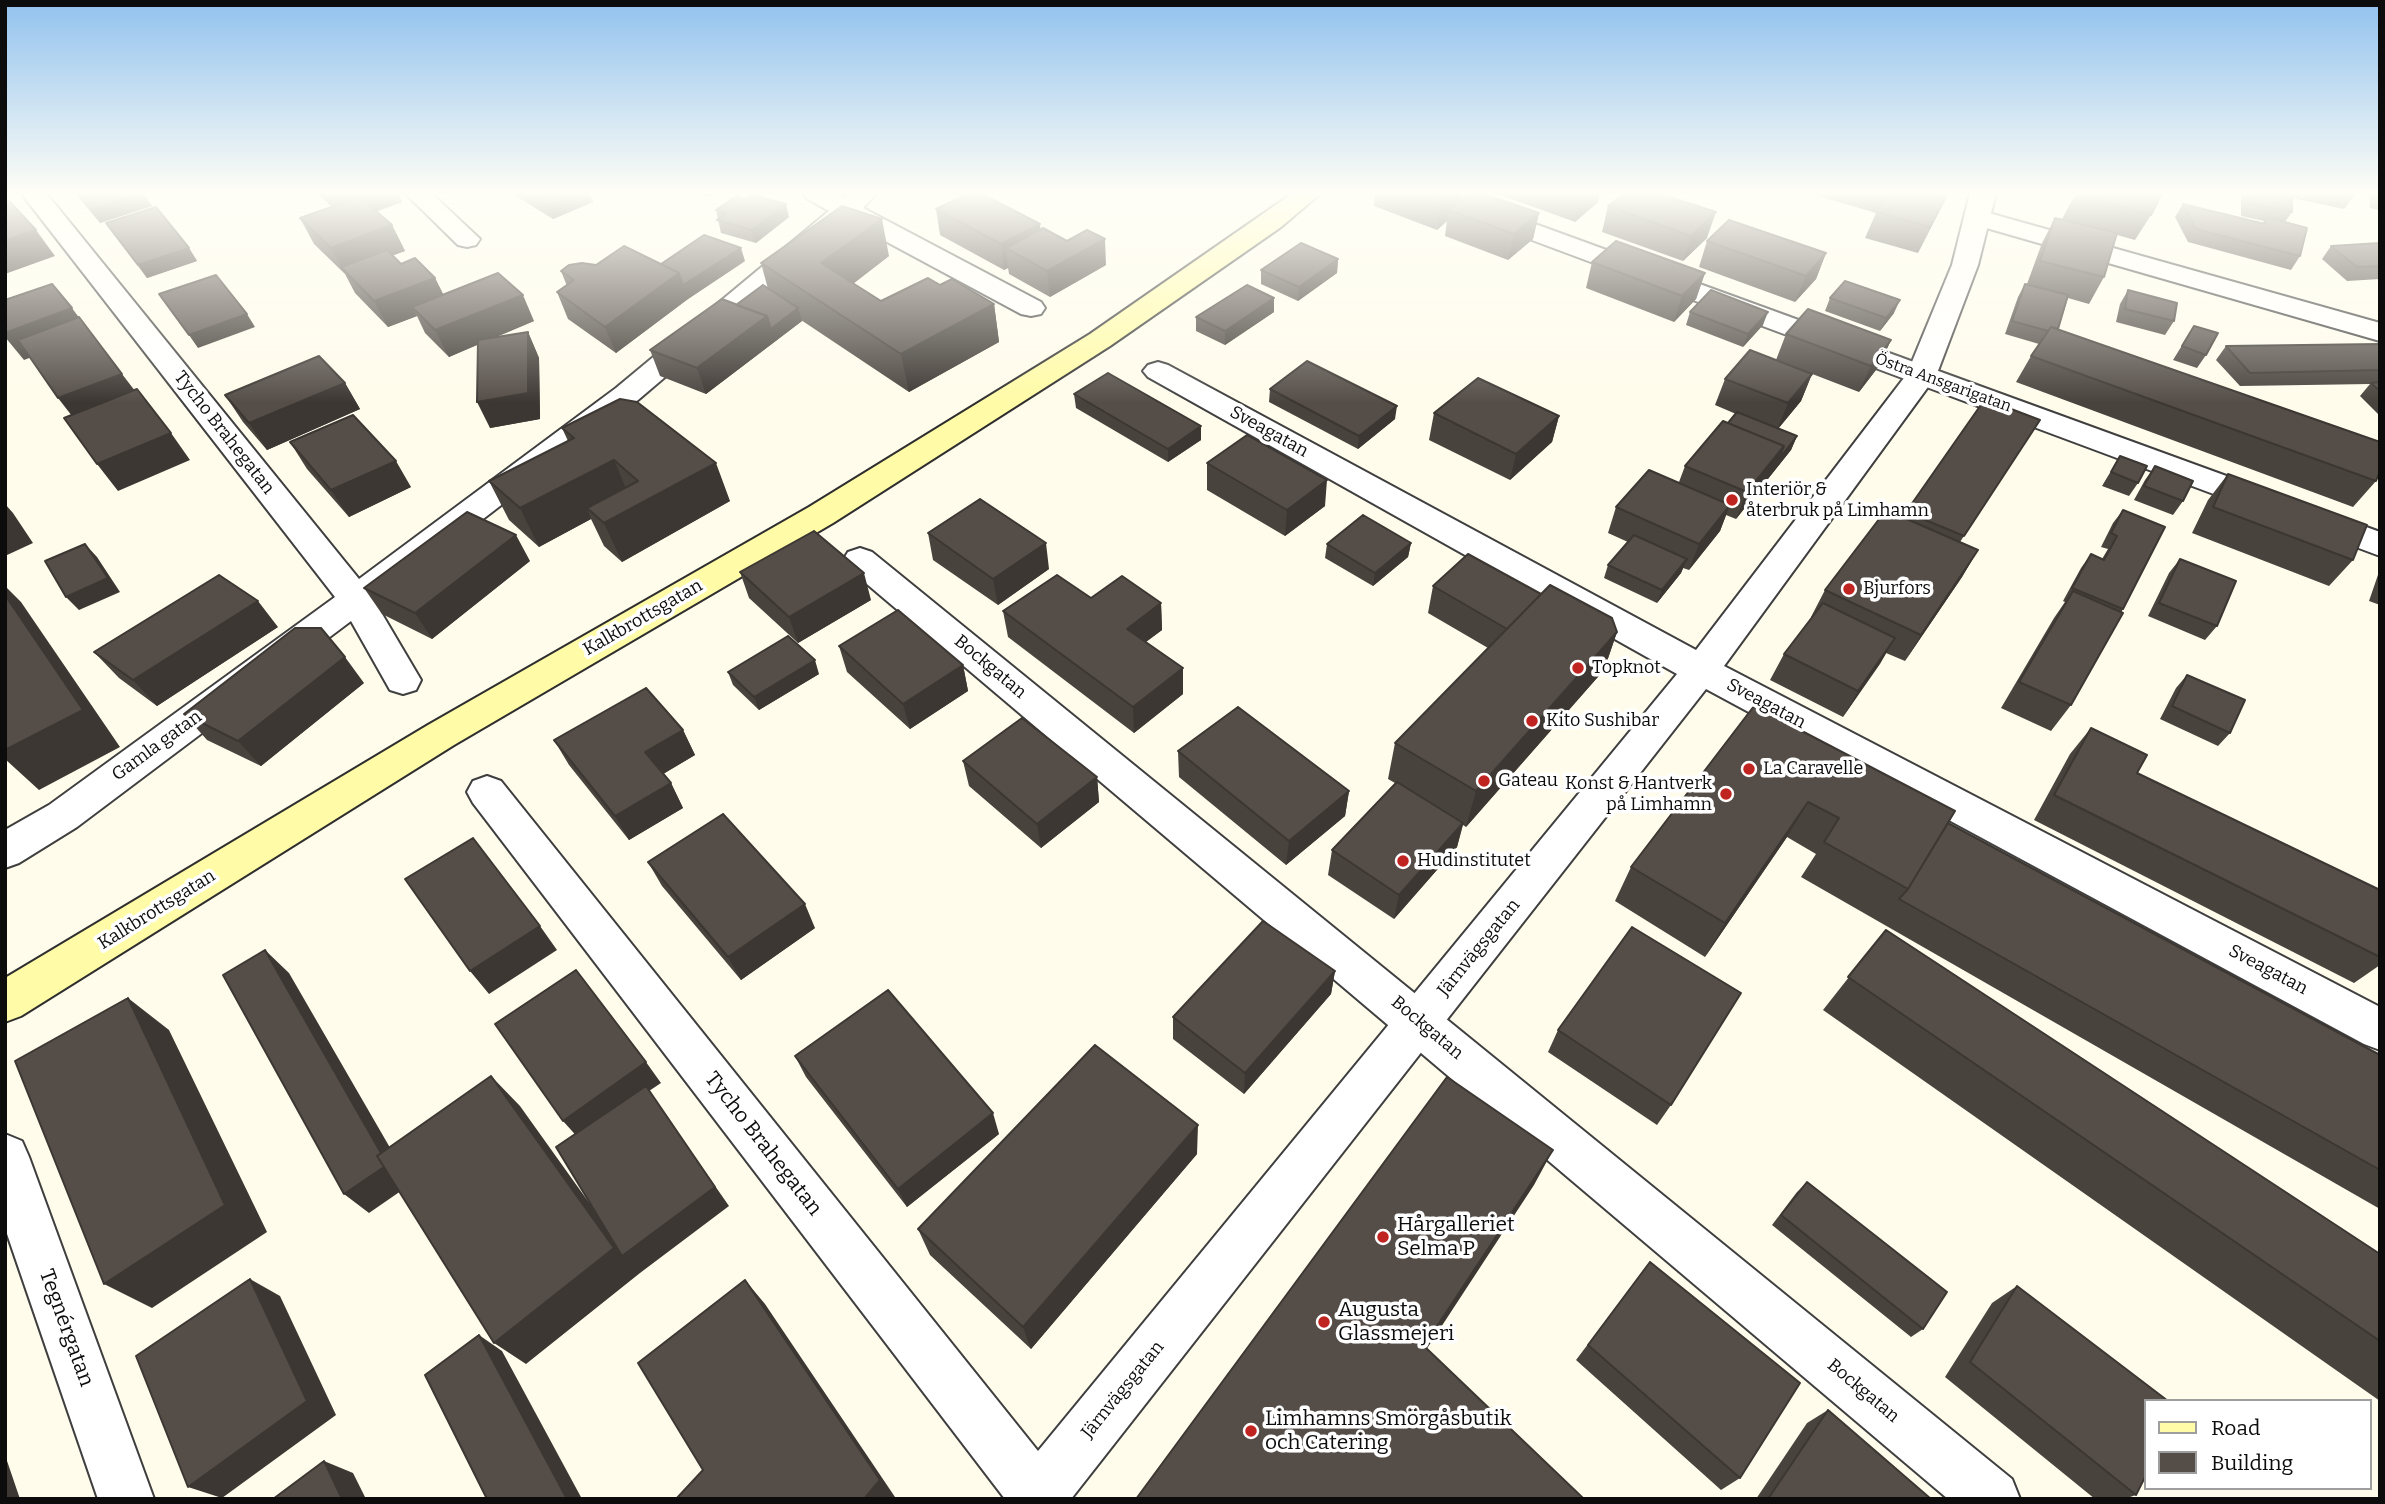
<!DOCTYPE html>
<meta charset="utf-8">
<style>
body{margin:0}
#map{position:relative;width:2385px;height:1504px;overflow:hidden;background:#fffcec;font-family:Bitter,serif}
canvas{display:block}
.frame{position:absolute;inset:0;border:7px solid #0c0c0c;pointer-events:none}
.legend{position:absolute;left:2144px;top:1399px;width:228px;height:91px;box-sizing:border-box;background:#fff;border:2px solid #9e9e9e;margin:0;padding:9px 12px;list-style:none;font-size:21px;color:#0c0c0c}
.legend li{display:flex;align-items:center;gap:14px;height:35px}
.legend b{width:35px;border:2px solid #9e9e9e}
</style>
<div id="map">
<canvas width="2385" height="1504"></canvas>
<div class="frame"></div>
<ul class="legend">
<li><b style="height:9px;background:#fffba7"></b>Road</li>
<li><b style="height:19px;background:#554e48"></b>Building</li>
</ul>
</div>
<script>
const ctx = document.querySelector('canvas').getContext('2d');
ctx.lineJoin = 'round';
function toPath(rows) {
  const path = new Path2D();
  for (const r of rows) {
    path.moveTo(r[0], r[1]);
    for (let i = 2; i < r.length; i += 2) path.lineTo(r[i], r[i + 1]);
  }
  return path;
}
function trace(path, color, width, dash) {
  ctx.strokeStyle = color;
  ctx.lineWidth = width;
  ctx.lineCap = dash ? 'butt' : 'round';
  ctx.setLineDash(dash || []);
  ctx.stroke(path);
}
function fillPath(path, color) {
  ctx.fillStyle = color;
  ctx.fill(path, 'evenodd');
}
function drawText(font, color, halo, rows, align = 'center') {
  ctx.font = font + ' Bitter,serif';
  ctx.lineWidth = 7;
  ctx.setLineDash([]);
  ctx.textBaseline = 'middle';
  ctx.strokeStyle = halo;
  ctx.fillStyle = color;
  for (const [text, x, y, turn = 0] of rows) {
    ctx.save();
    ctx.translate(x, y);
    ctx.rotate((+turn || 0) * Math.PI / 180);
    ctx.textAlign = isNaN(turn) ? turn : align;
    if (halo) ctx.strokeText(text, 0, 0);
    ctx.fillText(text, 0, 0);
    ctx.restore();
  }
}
const pedestrian = toPath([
 [1416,193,1450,193,2380,532,2380,556,1419,198,1416,193],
 [1978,210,2380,323,2380,341,1969,223,1965,218,1969,213,1978,210],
 [860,548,872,552,2012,1479,2020,1499,1948,1499,848,568,843,560,848,552,860,548],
 [487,776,501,781,1058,1476,1065,1499,1005,1499,473,803,467,792,473,781,487,776]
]);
const minor = toPath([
 [21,193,46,193,359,579,616,388,829,211,806,198,803,193,833,193,844,198,850,193,877,193,863,208,1041,302,1045,308,1041,314,1031,316,1021,314,848,221,638,400,375,602,421,680,416,690,403,694,390,690,351,621,77,827,19,863,5,868,5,830,49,805,335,597,21,193],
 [405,193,431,193,480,239,476,245,467,247,458,245,405,193],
 [1970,193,1996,193,1978,265,1936,376,1724,666,2380,1007,2380,1050,2364,1044,1706,689,1071,1499,1007,1499,1015,1479,1677,674,1148,377,1143,371,1148,365,1158,362,1168,365,1696,650,1907,374,1952,265,1970,193],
 [5,1134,22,1141,29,1157,154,1499,98,1499,5,1228,5,1134]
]);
const secondary = toPath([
 [1293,193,1321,193,1281,227,1110,346,833,523,454,745,21,1016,5,1022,5,978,428,725,809,507,1090,334,1293,193]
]);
trace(pedestrian, '#3f3f3f', 4);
trace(minor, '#3f3f3f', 4);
trace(secondary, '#2e2e2e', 4);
fillPath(pedestrian, '#fff');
fillPath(minor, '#fff');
fillPath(secondary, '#fffba7');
fillPath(toPath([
 [75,193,143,193,152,206,100,223],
 [317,193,398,193,402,202,377,211,392,225,405,251,392,255,401,264,435,278,443,294,534,321,496,337,528,332,539,358,540,419,490,428,478,344,449,357,425,333,417,316,388,327,355,293,345,274,314,244,300,218,332,207],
 [511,193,589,193,593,202,553,219],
 [699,193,719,193,708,197],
 [1375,193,1463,193,1461,201,1539,213,1533,239,1508,260,1445,236,1447,221,1437,230,1374,206],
 [1495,193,1600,193,1598,202,1575,222],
 [1808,193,1948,193,1918,253,1865,238,1876,213],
 [2076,193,2151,215,2135,240,2117,235,2104,277,2089,304,2068,298,2058,329,2376,481,2353,507,2016,382,2031,356,2039,344,2005,334,2018,297,2025,284,2027,284,2042,243,2055,218,2062,219],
 [2241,193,2354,193,2354,196,2344,209,2292,198,2292,212,2285,222,2300,256,2291,270,2188,242,2175,217,2183,204,2262,224,2264,221,2241,216],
 [2369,193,2380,193,2380,210,2370,208],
 [1608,206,1707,238,1683,261,1602,232],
 [936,209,1040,224,1040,230,1106,265,1050,297,1009,274,1008,268,1004,270,940,235],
 [716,210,789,217,756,243,721,233],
 [106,223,189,248,197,261,147,278],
 [1707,241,1826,253,1816,279,1795,302,1699,267],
 [2380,243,2380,279,2347,281,2322,259,2331,246],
 [889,256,853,284,881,301,940,285,994,304,999,342,909,392,801,320,802,321,706,394,660,376,650,350,768,289,761,263],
 [1338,259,1337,273,1298,301,1261,284,1261,270],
 [745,261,688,299,616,353,568,319,557,292,567,286,561,271,661,264],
 [1592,262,1705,273,1696,299,1674,322,1586,288],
 [2128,290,2174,321,2165,335,2116,322,2120,304],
 [1830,298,1894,313,1880,331,1825,311],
 [1274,312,1225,345,1196,331,1196,317],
 [1690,312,1763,325,1743,347,1686,325],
 [2194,326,2206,355,2197,368,2173,360],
 [1786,334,1891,340,1879,366,1859,392,1776,360],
 [2380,344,2380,416,2360,396,2370,384,2240,386,2216,360,2226,346],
 [1812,374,1801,401,1778,429,1797,436,1791,450,1736,519,1726,515,1720,531,1689,570,1683,568,1681,573,1657,603,1604,578,1608,565,1628,542,1608,533,1616,507,1679,482,1685,466,1728,423,1736,414,1715,405,1725,379],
 [345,383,360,409,267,450,243,422,225,395],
 [1270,389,1395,419,1358,449,1269,402],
 [1074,394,1201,440,1168,462,1076,408],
 [1434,413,1559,416,1552,442,1510,480,1429,440],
 [2040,420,1960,542,1978,550,1962,577,1905,661,1886,653,1843,717,1770,680,1784,654,1812,617,1811,617,1825,590,1903,517,1906,512],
 [562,428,730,501,622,562,604,546,591,519,539,547,509,520,489,481,568,441],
 [290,442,411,487,349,517,307,469],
 [2120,456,2138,483,2129,496,2102,486],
 [1207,463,1325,506,1285,536,1207,490],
 [2155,466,2183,501,2173,515,2134,500,2145,480],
 [2228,474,2353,560,2329,586,2192,533,2208,500],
 [2123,510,2123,609,2071,705,2051,731,2001,708,2054,618,2065,602,2063,601,2081,568,2091,554,2102,559,2108,549,2101,547,2113,523],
 [928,533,1049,569,998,605,933,560],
 [1411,543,1408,557,1373,586,1325,558,1327,544],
 [2180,559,2217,626,2205,640,2148,616,2169,573],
 [530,561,432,639,382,614,364,588],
 [2380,569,2380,605,2369,601],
 [740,572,871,600,798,643,749,598],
 [1433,586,1541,594,1617,632,1604,670,1466,827,1463,825,1457,847,1394,919,1328,875,1332,850,1395,783,1388,779,1395,743,1488,648,1428,613],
 [1091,598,1161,603,1162,630,1146,642,1183,668,1183,694,1134,733,1008,637,1003,611],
 [278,627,157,706,119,678,94,652],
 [839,646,963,665,968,691,910,729,847,672],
 [728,672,819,674,759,710,733,685],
 [2187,675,2230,733,2218,746,2160,719,2176,688],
 [364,683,261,766,207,740,184,714],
 [1754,706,1948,823,2380,1055,2380,1209,1801,877,1816,854,1787,837,1705,957,1615,901,1631,867],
 [2091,728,2137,773,2380,890,2380,965,2354,983,2034,820,2070,754],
 [683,730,695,755,663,774,671,783,683,808,629,840,569,765,554,740],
 [1178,751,1349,791,1345,816,1286,865,1179,777],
 [963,761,1097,777,1099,802,1041,848,969,786],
 [648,862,815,928,741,980,662,886],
 [1886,930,2380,1254,2380,1401,1823,1010],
 [1335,971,1331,994,1244,1094,1173,1039,1173,1017],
 [1558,1030,1671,1105,1657,1125,1548,1052],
 [795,1056,999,1134,907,1207,806,1077],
 [1197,1154,1031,1349,930,1255,918,1229],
 [1807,1182,1923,1329,1911,1337,1772,1225,1797,1192],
 [1650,1262,1740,1478,1721,1490,1576,1360],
 [2017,1286,2136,1495,2124,1499,2095,1499,1945,1377,1992,1303],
 [1828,1410,1931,1499,1756,1499,1807,1423]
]), '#49433e');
fillPath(toPath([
 [143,193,152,206,100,223,91,210],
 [345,193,398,193,402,202,348,222,335,196],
 [580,193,589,193,593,202,553,219,548,206],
 [706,193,719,193,708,197],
 [1455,193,1463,193,1459,212,1449,210,1447,221,1437,230,1441,204],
 [1585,193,1600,193,1598,202,1575,222,1581,196],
 [1948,193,1940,210,1918,253,1930,227],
 [786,204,789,217,756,243,752,230],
 [1716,212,1707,238,1683,261,1691,236],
 [1539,213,1533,239,1508,260,1514,234],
 [882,219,889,256,830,301,821,263],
 [1040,224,1042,250,1006,248,1008,268,1004,270,1001,244],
 [392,225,405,251,347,273,341,267,345,274,331,248],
 [36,230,55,256,5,274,5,241],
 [1105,239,1106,265,1050,297,1047,271],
 [189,248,197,261,147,278,138,265],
 [741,248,745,261,688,299,616,353,605,327,679,273],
 [1826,253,1816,279,1795,302,1806,276],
 [1338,259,1337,273,1298,301,1299,287],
 [1705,273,1696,299,1674,322,1682,296],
 [435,278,448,304,412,307,417,316,388,327,374,301],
 [523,295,534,321,449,357,435,330],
 [1274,298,1274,312,1225,345,1225,331],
 [1900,300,1894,313,1880,331,1886,318],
 [994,304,999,342,909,392,901,354],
 [72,308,91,334,24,360,5,337,5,333],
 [798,308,802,321,706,394,697,368,767,316],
 [1768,312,1763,325,1743,347,1748,334],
 [247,314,255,327,198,348,189,335],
 [528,332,539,358,540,419,490,428,477,402],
 [1891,340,1879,366,1859,392,1871,366],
 [122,374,142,400,79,425,58,398],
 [1812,374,1801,401,1777,430,1788,403],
 [345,383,360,409,267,450,249,423],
 [1397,406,1395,419,1358,449,1359,436],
 [1559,416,1552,442,1510,480,1516,454],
 [1201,426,1201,440,1168,462,1168,449],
 [171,433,190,460,118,491,97,464],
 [1797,436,1791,450,1736,519,1747,492,1784,446],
 [614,460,630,498,587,508,591,519,539,547,520,508],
 [396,461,411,487,349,517,331,490],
 [716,463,730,501,622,562,604,523],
 [1327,480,1325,506,1285,536,1287,510],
 [5,504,13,513,33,543,5,556],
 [1730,505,1720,531,1689,570,1699,544],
 [516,535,530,561,432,639,415,613],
 [1046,543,1049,569,998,605,993,579],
 [1411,543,1408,557,1373,586,1375,573],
 [85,544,97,557,120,592,79,610,66,597],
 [1978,550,1962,577,1905,661,1921,635],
 [1687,559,1681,573,1657,603,1662,590],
 [864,573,871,600,798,643,789,617],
 [5,586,21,602,120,747,39,790,5,759],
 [258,601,278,627,157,706,133,680],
 [1161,603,1162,630,1128,655,1127,629],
 [1617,632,1604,670,1466,827,1476,791],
 [1895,638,1880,664,1843,717,1858,691],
 [345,657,364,683,261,766,238,741],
 [815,660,819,674,759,710,754,697],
 [963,665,968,691,910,729,903,704],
 [1183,668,1183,694,1134,733,1133,707],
 [683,730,695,755,658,777,645,752],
 [1097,777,1099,802,1041,848,1037,824],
 [671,783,683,808,629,840,615,816],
 [1349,791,1345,816,1286,865,1289,841],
 [1808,802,1787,837,1705,957,1725,923],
 [1463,823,1457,847,1394,919,1399,895],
 [805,904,815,928,741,980,728,957],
 [540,926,557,950,489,994,470,971],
 [265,950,289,973,411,1184,369,1213,344,1194],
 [1335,971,1331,994,1244,1094,1245,1073],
 [128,998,169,1030,267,1232,152,1308,104,1284],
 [646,1062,661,1083,649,1091,729,1206,640,1273,526,1364,494,1343,491,1076,520,1106,625,1253,581,1141,563,1121],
 [993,1113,999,1134,907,1207,898,1189],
 [1198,1125,1197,1154,1031,1349,1023,1327],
 [1553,1150,1534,1185,1411,1373,1424,1346],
 [250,1279,280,1296,336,1415,222,1498,188,1487],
 [745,1280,765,1304,895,1497,893,1499,864,1499],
 [479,1335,502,1351,582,1499,567,1499],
 [5,1455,20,1499,5,1499],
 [324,1461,353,1473,366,1499,342,1499]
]), '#3c3732');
const building = toPath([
 [77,193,143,193,91,210,77,193],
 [331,193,345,193,335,196,331,193],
 [526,193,580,193,548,206,526,193],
 [970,193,980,193,1040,224,1001,244,936,209,970,193],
 [1410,193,1455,193,1441,204,1410,193],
 [1472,193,1481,193,1539,213,1514,234,1449,210,1472,193],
 [1571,193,1585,193,1581,196,1571,193],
 [1625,193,1657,193,1716,212,1691,236,1608,206,1625,193],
 [1888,193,1948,193,1930,227,1876,212,1888,193],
 [2076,193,2151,193,2161,195,2151,215,2076,194,2076,193],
 [2249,193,2292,193,2292,212,2249,203,2249,193],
 [2339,193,2354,193,2354,196,2339,193],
 [752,195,786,204,752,230,717,220,726,213,716,210,736,196,746,199,752,195],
 [360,197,392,225,331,248,300,218,360,197],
 [9,201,36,230,5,241,5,202,9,201],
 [2183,204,2265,224,2266,217,2307,228,2300,256,2196,229,2183,204],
 [842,206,882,219,821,263,881,301,928,278,940,285,952,279,994,304,901,354,761,263,842,206],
 [156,207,189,248,138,265,106,223,156,207],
 [2055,218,2117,233,2104,277,2040,261,2055,218],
 [1729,220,1826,253,1806,276,1707,241,1729,220],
 [1043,228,1067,241,1087,230,1105,239,1047,271,1006,248,1043,228],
 [704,235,741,248,683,285,679,273,661,264,704,235],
 [1616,241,1705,273,1682,296,1592,262,1616,241],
 [1301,243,1338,259,1299,287,1261,270,1301,243],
 [2380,243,2380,266,2357,267,2331,246,2380,243],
 [624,246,679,273,605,327,557,292,574,280,561,271,569,265,582,263,596,265,624,246],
 [387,250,401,264,415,258,435,278,374,301,341,267,387,250],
 [498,273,523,295,435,330,412,307,498,273],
 [216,275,247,314,189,335,159,294,216,275],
 [1845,281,1900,300,1886,318,1830,298,1845,281],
 [52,284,72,308,5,333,5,300,52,284],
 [2025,284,2068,295,2058,329,2051,327,2048,331,2012,321,2025,284],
 [763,285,798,308,771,329,767,316,736,305,763,285],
 [1247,285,1274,298,1225,331,1196,317,1247,285],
 [1711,290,1768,312,1748,334,1690,312,1711,290],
 [2128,290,2177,303,2174,321,2125,309,2128,290],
 [722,299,767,316,697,368,650,350,722,299],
 [1808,309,1891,340,1871,366,1786,334,1808,309],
 [79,317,122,374,58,398,18,340,79,317],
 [2194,326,2218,333,2206,355,2182,346,2194,326],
 [2051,327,2380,442,2380,471,2376,481,2031,356,2051,327],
 [528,332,528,393,477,402,478,340,528,332],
 [2380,344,2380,370,2250,373,2226,346,2380,344],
 [1750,350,1812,374,1788,403,1725,379,1750,350],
 [319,356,345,383,249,423,225,395,319,356],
 [1307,361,1397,406,1359,436,1270,389,1307,361],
 [1108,373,1201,426,1168,449,1074,394,1108,373],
 [1478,378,1559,416,1516,454,1434,413,1478,378],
 [2380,382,2380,391,2371,383,2380,382],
 [137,389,171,433,97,464,64,418,137,389],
 [620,399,637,402,716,463,604,523,587,508,638,481,614,460,520,508,489,481,574,438,562,428,620,399],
 [1985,399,2040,420,1964,536,1906,512,1985,399],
 [1737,412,1797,436,1779,459,1784,446,1728,423,1737,412],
 [353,415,396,461,331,490,290,442,353,415],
 [1723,421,1784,446,1747,492,1685,466,1723,421],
 [1247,435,1327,480,1287,510,1207,463,1247,435],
 [2120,456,2147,466,2138,483,2111,472,2120,456],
 [2155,466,2193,481,2183,501,2144,486,2155,466],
 [1649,470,1730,505,1699,544,1616,507,1649,470],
 [2228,474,2367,525,2353,560,2213,507,2228,474],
 [980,499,1046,543,993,579,928,533,980,499],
 [1886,510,1978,550,1921,635,1825,590,1886,510],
 [2123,510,2165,527,2123,609,2072,588,2091,554,2104,560,2117,536,2111,533,2123,510],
 [467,512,516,535,415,613,364,588,467,512],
 [1363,515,1411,543,1375,573,1327,544,1363,515],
 [814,531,864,573,789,617,740,572,814,531],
 [1634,535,1687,559,1662,590,1608,565,1634,535],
 [85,544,108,578,66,597,45,561,85,544],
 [1468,554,1541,594,1507,629,1433,586,1468,554],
 [2180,559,2236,581,2217,626,2159,603,2180,559],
 [219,575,258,601,133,680,94,652,219,575],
 [1057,575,1091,598,1122,576,1161,603,1127,629,1183,668,1133,707,1003,611,1057,575],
 [1550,585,1612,618,1617,632,1476,791,1395,743,1550,585],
 [2073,591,2123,613,2071,705,2019,682,2073,591],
 [5,595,83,710,5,750,5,595],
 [1823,603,1895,638,1858,691,1784,654,1823,603],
 [898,610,963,665,903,704,839,646,898,610],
 [295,628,321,628,345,657,238,741,184,714,295,628],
 [788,636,815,660,754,697,728,672,788,636],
 [2187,675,2245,700,2230,733,2172,706,2187,675],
 [646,688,683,730,645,752,671,783,615,816,554,740,646,688],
 [1754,706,1955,811,1908,889,1824,842,1839,818,1808,802,1725,923,1631,867,1754,706],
 [1238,707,1349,791,1289,841,1178,751,1238,707],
 [1022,718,1097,777,1037,824,963,761,1022,718],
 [2091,728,2147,755,2137,773,2380,890,2380,957,2054,795,2091,728],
 [1397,782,1463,823,1399,895,1332,850,1397,782],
 [723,814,805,904,728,957,648,862,723,814],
 [1948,823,2380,1055,2380,1170,1899,899,1908,889,1948,823],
 [473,838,540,926,470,971,405,879,473,838],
 [1263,921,1335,971,1245,1073,1173,1017,1263,921],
 [1632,927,1741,993,1671,1105,1558,1030,1632,927],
 [1886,930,2380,1254,2380,1341,1848,977,1886,930],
 [265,950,381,1153,377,1156,384,1167,344,1194,223,975,265,950],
 [576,970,646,1062,563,1121,495,1024,576,970],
 [888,990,993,1113,898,1189,795,1056,888,990],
 [128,998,225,1205,104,1284,15,1061,128,998],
 [1095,1045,1198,1125,1023,1327,918,1229,1095,1045],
 [491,1076,614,1248,494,1343,377,1156,491,1076],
 [1447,1077,1553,1150,1424,1346,1584,1499,1136,1499,1447,1077],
 [646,1086,715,1187,622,1256,556,1147,646,1086],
 [1807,1182,1947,1292,1923,1329,1781,1215,1807,1182],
 [1650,1262,1800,1383,1740,1478,1588,1345,1650,1262],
 [250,1279,307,1401,188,1487,136,1356,250,1279],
 [745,1280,880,1480,864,1499,676,1499,703,1470,638,1363,745,1280],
 [2017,1286,2168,1401,2145,1401,2145,1477,2136,1495,1970,1362,2017,1286],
 [479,1335,567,1499,487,1499,425,1375,479,1335],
 [1828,1410,1931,1499,1768,1499,1828,1410],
 [324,1461,342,1499,273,1499,324,1461]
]);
fillPath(building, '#554e48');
trace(building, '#3c3732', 2);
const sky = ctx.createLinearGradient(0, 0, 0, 403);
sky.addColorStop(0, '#91c2ee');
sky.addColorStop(0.48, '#fffef6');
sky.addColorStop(1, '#fffef600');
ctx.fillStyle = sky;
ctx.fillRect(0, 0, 2385, 403);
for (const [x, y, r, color] of [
 [1732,500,7,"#c02420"],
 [1849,589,7,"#c02420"],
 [1578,668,7,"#c02420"],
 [1532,721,7,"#c02420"],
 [1749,769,7,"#c02420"],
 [1484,781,7,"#c02420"],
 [1726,794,7,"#c02420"],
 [1403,861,7,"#c02420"],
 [1383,1237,7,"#c02420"],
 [1324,1322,7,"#c02420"],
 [1251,1431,7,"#c02420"]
]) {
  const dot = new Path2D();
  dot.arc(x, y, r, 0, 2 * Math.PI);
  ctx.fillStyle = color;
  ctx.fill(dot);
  trace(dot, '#fff', 2.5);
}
drawText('16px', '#0c0c0c', '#fff', [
 ["Östra Ansgarigatan",1943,383,20]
]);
drawText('18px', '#0c0c0c', '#fff', [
 ["Sveagatan",1269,432,29],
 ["Tycho Brahegatan",224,433,52],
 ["Kalkbrottsgatan",643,618,-30],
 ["Bockgatan",990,667,40],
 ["Sveagatan",1766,704,28],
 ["Gamla gatan",157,746,-36],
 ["Kalkbrottsgatan",157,910,-32],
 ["Järnvägsgatan",1479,948,-51],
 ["Sveagatan",2268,970,28],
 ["Bockgatan",1427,1028,40],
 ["Järnvägsgatan",1123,1390,-51],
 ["Bockgatan",1863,1391,40]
]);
drawText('18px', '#0c0c0c', '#fff', [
 ["Interiör &",1746,490],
 ["återbruk på Limhamn",1746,511],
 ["Bjurfors",1863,589],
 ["Topknot",1592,668],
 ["Kito Sushibar",1546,721],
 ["La Caravelle",1763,769],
 ["Gateau",1498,781],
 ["Konst & Hantverk",1712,784,"right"],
 ["på Limhamn",1712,805,"right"],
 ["Hudinstitutet",1417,861]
], 'left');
drawText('21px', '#0c0c0c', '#fff', [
 ["Tycho Brahegatan",763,1144,52],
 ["Tegnérgatan",66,1328,70]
]);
drawText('21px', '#0c0c0c', '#fff', [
 ["Hårgalleriet",1397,1225],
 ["Selma P",1397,1249],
 ["Augusta",1338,1310],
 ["Glassmejeri",1338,1334],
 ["Limhamns Smörgåsbutik",1265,1419],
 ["och Catering",1265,1443]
], 'left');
</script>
